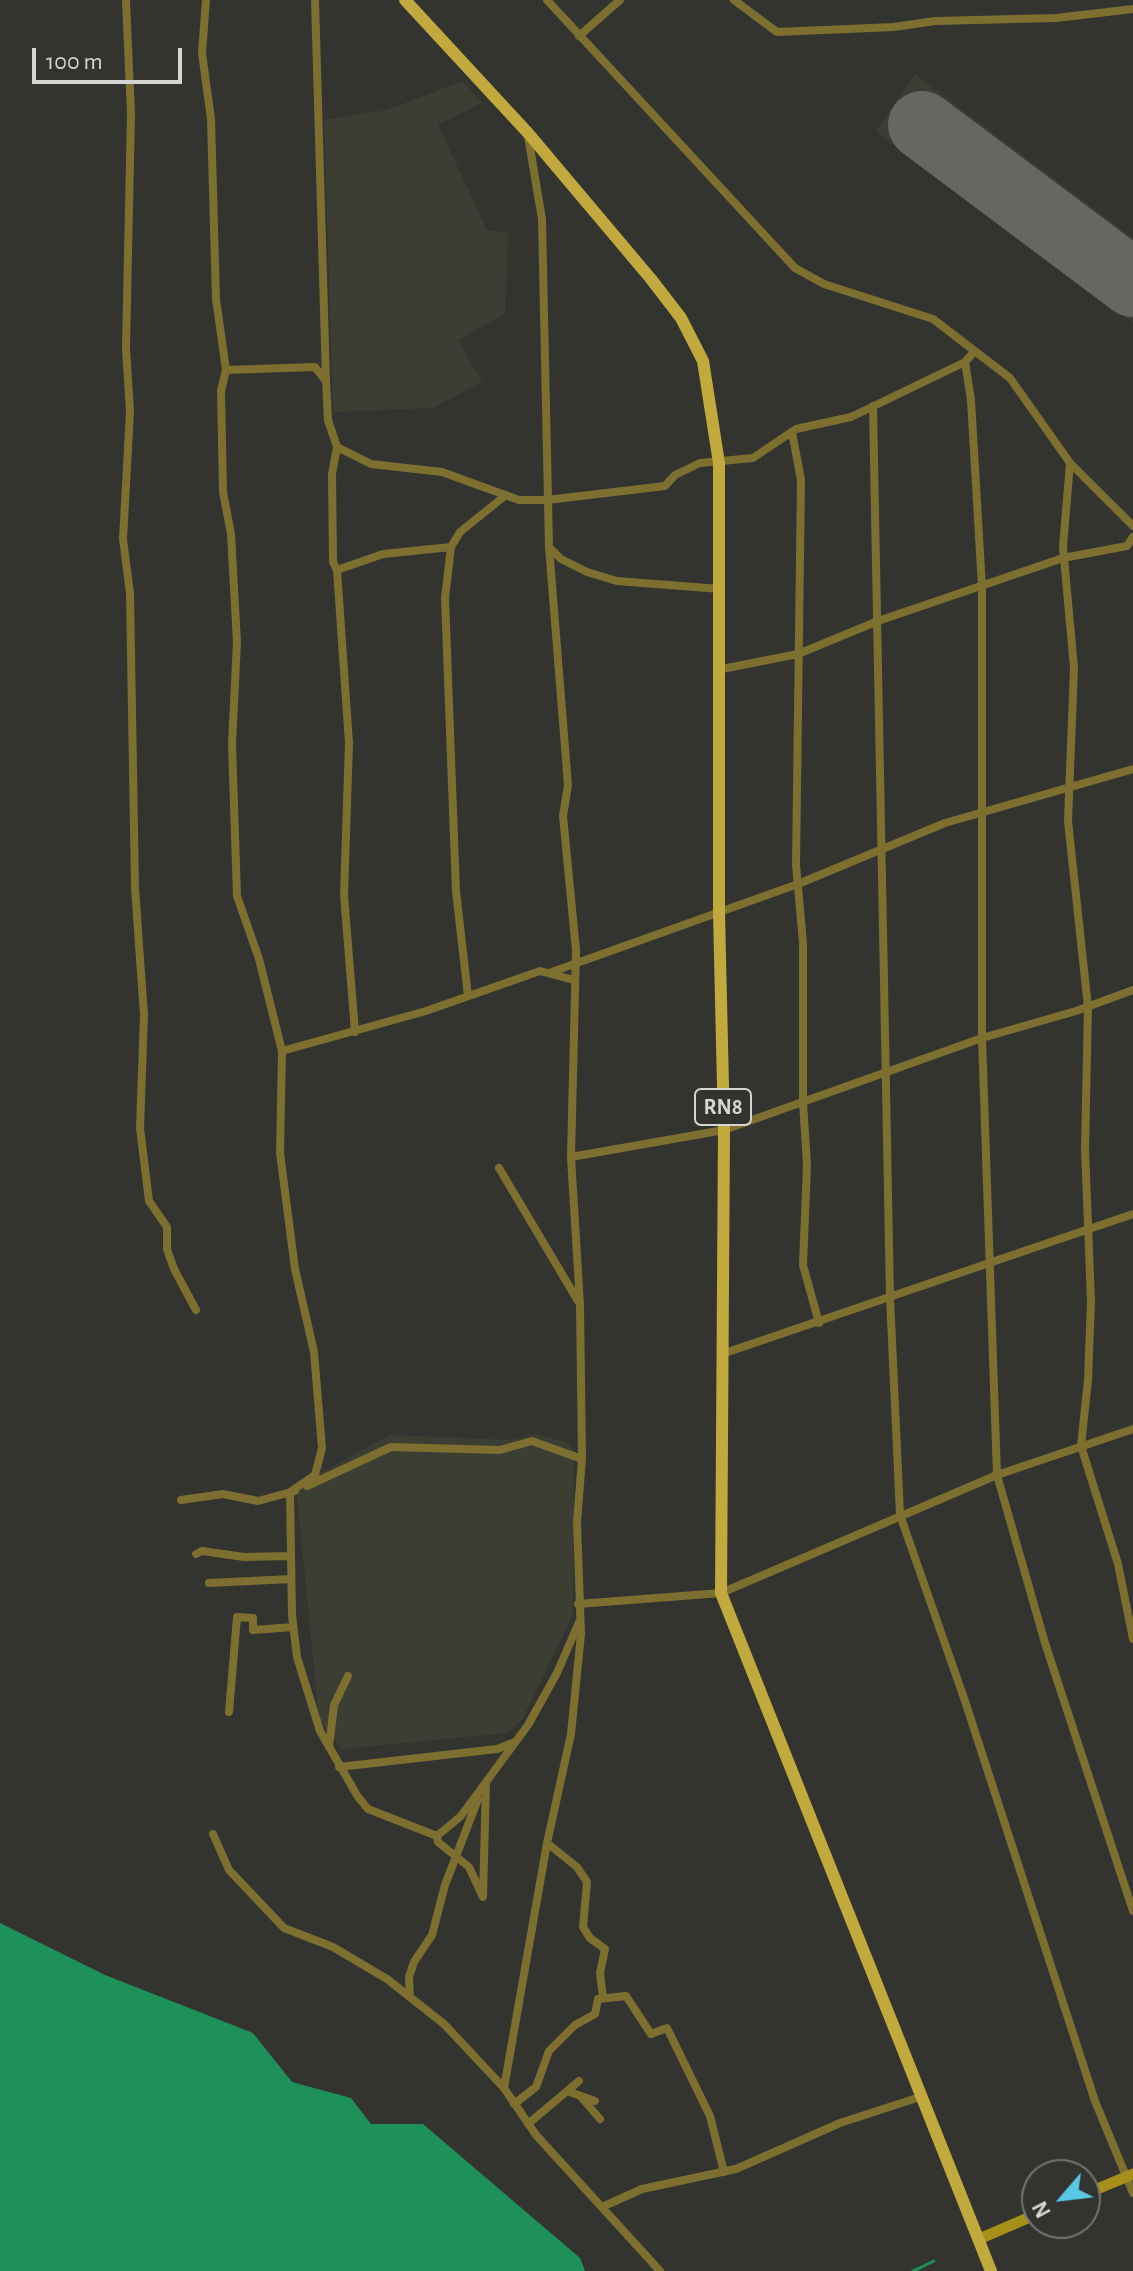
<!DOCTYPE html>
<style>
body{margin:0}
#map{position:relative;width:1133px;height:2271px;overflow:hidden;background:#333430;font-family:"Alegreya Sans",sans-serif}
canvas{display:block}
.north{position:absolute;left:1021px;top:2159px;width:80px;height:80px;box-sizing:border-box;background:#333430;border:2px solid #747571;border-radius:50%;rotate:242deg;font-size:22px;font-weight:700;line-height:32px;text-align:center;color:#d5d6d3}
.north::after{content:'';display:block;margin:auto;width:28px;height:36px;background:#59c8e4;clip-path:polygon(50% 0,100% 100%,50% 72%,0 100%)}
.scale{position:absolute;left:32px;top:48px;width:150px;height:36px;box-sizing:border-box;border:4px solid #d5d6d3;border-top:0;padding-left:10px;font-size:24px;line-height:28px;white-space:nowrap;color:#d5d6d3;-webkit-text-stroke:6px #333430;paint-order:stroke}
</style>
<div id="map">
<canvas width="1133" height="2271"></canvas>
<div class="north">N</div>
<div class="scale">100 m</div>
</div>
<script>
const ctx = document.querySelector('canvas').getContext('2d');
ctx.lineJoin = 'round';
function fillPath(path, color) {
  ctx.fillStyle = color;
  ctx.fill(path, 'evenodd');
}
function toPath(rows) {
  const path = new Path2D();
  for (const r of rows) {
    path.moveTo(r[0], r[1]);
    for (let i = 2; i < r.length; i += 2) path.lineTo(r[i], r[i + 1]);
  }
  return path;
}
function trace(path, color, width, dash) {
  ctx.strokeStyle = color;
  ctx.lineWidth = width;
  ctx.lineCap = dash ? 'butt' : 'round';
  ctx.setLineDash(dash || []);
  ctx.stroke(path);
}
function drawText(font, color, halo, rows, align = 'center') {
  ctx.font = font + ' "Alegreya Sans",sans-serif';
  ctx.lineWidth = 6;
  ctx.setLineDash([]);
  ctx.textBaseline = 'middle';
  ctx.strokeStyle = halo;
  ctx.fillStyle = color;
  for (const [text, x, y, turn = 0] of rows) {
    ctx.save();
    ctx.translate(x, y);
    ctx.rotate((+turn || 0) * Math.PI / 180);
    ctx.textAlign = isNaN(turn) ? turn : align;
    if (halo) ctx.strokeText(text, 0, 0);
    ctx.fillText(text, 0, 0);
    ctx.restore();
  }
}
fillPath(toPath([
 [915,74,1133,238,1133,323,876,131],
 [463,81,482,103,438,125,487,230,508,233,505,314,458,340,482,382,433,408,333,412,324,120,387,110],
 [535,1434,570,1443,574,1456,573,1615,522,1720,507,1733,342,1749,319,1719,296,1486,390,1435,512,1440]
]), '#3c3e34');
fillPath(toPath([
 [0,1923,105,1975,253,2033,292,2082,351,2098,371,2124,423,2124,580,2258,585,2271,0,2271]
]), '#1e905a');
trace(toPath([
 [913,2271,934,2261]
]), '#1e905a', 3);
trace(toPath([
 [922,125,1133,283]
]), '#666663', 68);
trace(toPath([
 [126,0,131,114,126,348,130,412,123,539,130,593,135,888,144,1015,140,1128,149,1201,167,1227,167,1249,174,1269,196,1310],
 [206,0,202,53,211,119,216,299,226,370,221,391,223,492,231,534,237,642,232,744,237,896,259,959,282,1051,280,1153,295,1269,314,1352,322,1448,315,1475,290,1492,292,1615,297,1657,320,1731,358,1797,368,1809,437,1836,461,1816,528,1725,557,1673,580,1620],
 [315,0,326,380],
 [547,0,795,268,824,284,933,319,1010,378,1070,463,1133,526],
 [734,0,777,32,894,27,935,21,1056,18,1133,9],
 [579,36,620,0],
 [965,362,971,400,982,587,982,1038,997,1475,1045,1643,1133,1911],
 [226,370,315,367,326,381,328,420,337,447,371,464,442,472,519,500,547,500,665,486,675,475,700,463,753,458,796,429,851,417,965,362,974,352],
 [873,406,890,1297,900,1515,965,1701,1095,2101,1133,2193],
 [792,432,801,480,796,865,803,943,803,1102,807,1165,803,1265,819,1323],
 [337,447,332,474,333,562,337,570,383,554,451,547],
 [1070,463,1063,547,1074,668,1068,821,1088,1007,1085,1149,1091,1301,1088,1380,1081,1446,1118,1564,1133,1639],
 [549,547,561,559,587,572,617,581,720,589],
 [337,570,349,743,344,895,355,1032],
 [722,669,798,654,878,621,1063,558,1127,546,1133,537],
 [549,973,798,884,945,823,1133,769],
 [468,996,456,891,445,598,451,547,460,532,506,495],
 [282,1051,426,1011,540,971,574,980],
 [571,1157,724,1130,982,1038,1076,1011,1133,990],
 [499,1168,578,1301],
 [722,1354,1133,1214],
 [307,1486,391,1447,500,1450,532,1441,582,1459],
 [181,1500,223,1494,258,1501,295,1491],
 [196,1554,202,1551,244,1557,289,1556],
 [209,1583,291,1579],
 [578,1604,721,1593,997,1475,1133,1429],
 [229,1712,237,1617,253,1618,253,1630,293,1627],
 [329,1747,334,1705,348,1676],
 [339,1767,497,1749,515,1742],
 [213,1834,229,1870,284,1928,333,1947,387,1979,444,2024,504,2088,536,2135,660,2271],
 [437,1836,438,1842,469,1867,483,1897,486,1783],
 [547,1843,577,1867,587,1882,583,1927,590,1938,605,1949,600,1973,603,1998],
 [410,1997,409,1977,414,1962,432,1935,445,1885,478,1799],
 [504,2088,547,1843,571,1734,581,1634,577,1522,582,1459,580,1305,571,1157,576,950,563,816,568,785,549,547,542,219,528,136],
 [567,2091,595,2101],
 [582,2098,600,2119],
 [514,2104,536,2087,549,2051,575,2025,595,2014,598,1999,626,1996,651,2034,667,2028,710,2116,724,2172],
 [528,2124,579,2081],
 [602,2207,642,2189,736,2169,840,2123,920,2097]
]), '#7d6f30', 8);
trace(toPath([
 [1085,2194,1133,2174],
 [979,2239,1037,2214]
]), '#a79019', 11);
trace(toPath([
 [405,0,528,133,651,279,681,318,703,361,719,463,719,913,724,1130,721,1593,991,2271]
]), '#c1a93d', 12);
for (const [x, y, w] of [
 [723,1107,56]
]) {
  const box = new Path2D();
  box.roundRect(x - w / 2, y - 18, w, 36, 6);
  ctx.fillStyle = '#333430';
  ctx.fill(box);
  trace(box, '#d5d6d3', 2);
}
drawText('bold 22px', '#d5d6d3', null, [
 ["RN8",723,1107]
]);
</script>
